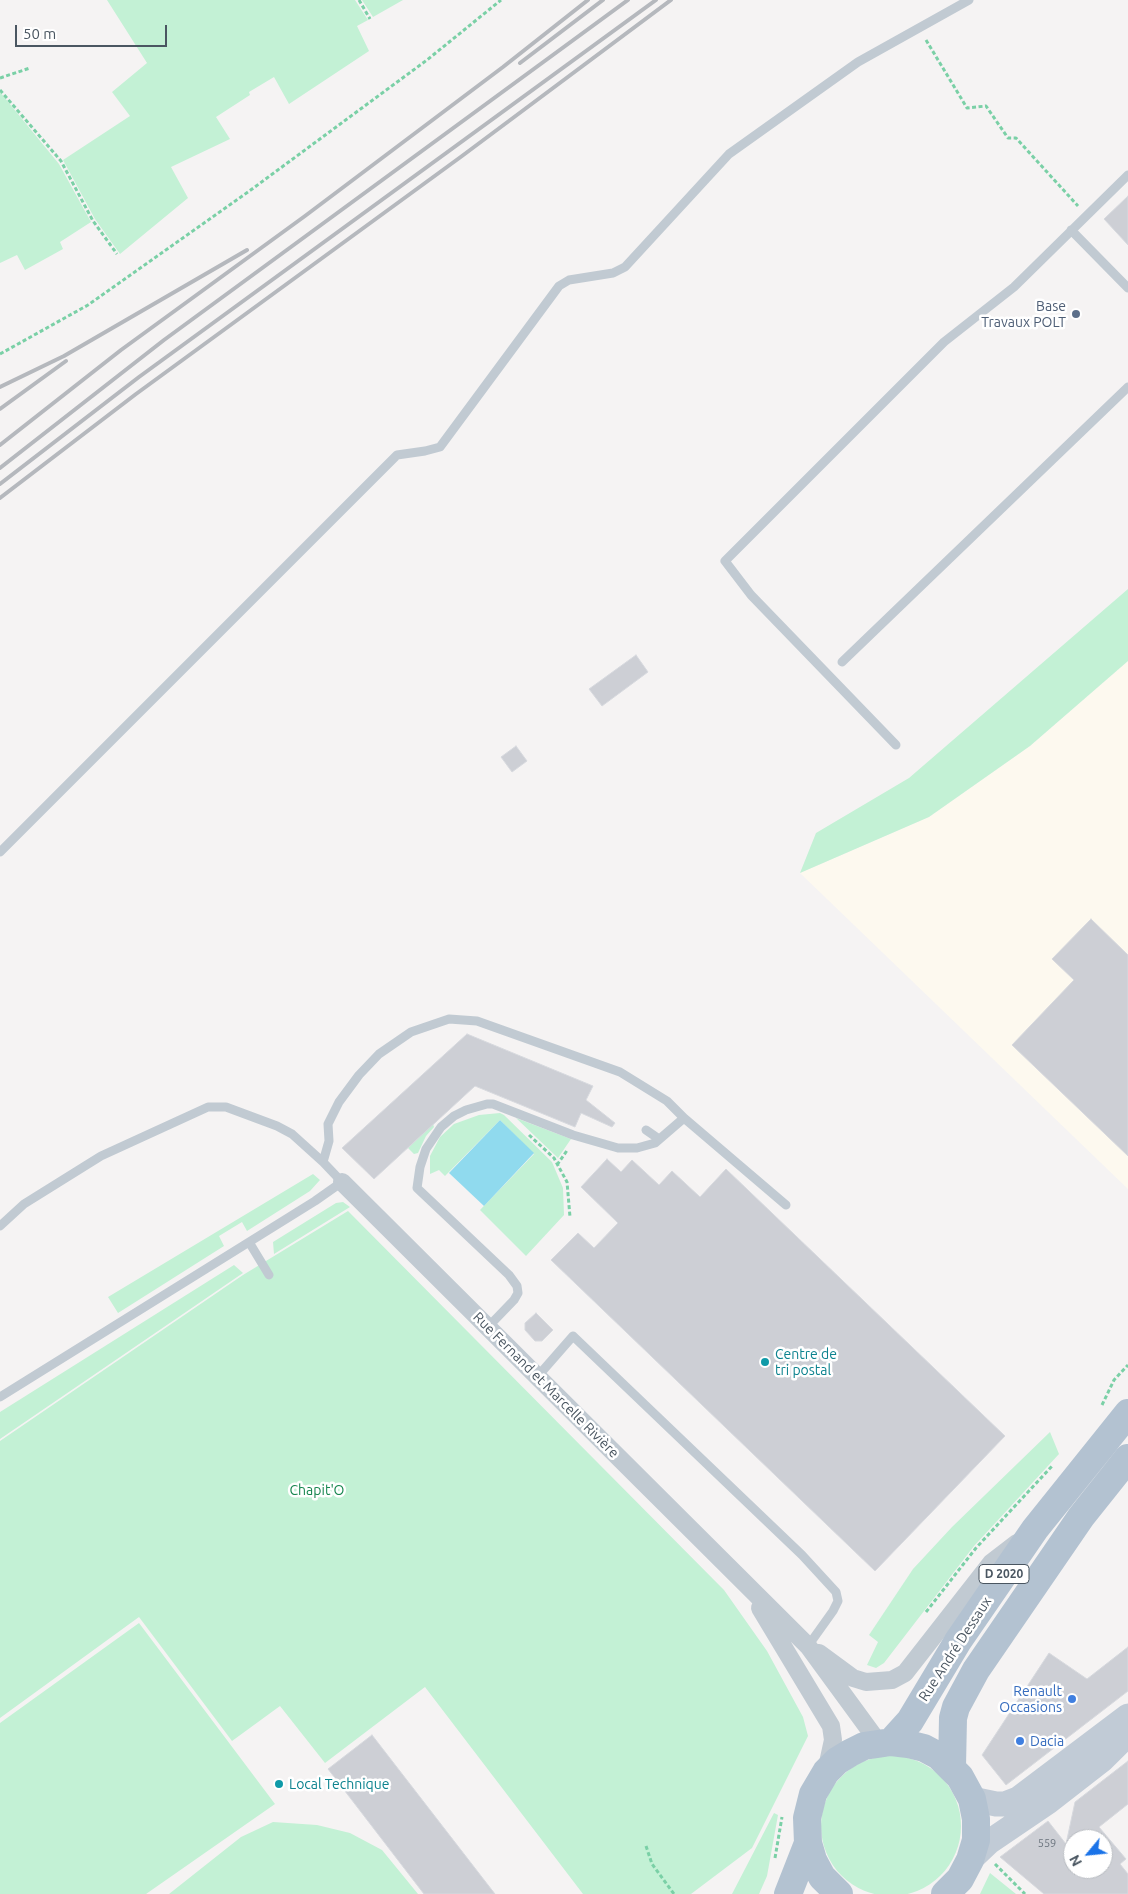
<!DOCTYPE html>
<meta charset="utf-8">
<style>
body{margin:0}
#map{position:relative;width:1128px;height:1894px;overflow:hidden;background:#f5f3f3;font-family:Ubuntu,sans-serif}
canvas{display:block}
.north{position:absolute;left:1063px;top:1829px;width:50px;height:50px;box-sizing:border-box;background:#fff;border:1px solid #b7bbc0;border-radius:50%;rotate:242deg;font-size:14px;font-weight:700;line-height:20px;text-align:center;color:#4a5661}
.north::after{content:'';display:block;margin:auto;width:18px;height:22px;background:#1a73e8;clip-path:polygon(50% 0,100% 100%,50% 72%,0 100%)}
.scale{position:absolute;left:15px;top:25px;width:152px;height:22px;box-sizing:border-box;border:2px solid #4a5661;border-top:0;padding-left:6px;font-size:15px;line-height:18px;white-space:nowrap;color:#4a5661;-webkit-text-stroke:4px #fff;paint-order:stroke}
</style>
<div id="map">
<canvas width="1128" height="1894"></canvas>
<div class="north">N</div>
<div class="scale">50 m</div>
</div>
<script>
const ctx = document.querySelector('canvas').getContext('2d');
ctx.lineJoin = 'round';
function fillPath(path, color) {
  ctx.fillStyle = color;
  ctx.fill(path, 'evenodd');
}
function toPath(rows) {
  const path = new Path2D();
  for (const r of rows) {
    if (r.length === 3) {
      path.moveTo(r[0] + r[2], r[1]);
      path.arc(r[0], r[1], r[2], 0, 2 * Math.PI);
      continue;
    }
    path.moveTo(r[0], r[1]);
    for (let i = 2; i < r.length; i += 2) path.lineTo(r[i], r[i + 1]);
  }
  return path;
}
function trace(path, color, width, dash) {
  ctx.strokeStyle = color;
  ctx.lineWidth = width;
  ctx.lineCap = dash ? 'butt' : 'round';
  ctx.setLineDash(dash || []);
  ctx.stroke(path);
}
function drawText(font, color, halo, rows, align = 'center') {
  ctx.font = font + ' Ubuntu,sans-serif';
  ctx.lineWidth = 5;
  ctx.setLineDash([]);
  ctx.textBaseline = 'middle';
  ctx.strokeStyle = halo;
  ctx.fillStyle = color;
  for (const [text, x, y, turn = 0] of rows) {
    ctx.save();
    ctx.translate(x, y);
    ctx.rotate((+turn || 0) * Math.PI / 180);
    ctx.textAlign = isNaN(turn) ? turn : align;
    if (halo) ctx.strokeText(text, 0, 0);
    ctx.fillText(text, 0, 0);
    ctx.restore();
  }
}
fillPath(toPath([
 [1128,661,1128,1189,800,873,929,817,1030,746]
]), '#fdf9ef');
fillPath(toPath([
 [107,0,355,0,368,20,357,26,369,51,289,104,274,77,249,92,250,95,216,117,230,139,171,167,188,198,120,254,95,219,63,160,130,116,112,92,147,63],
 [362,0,403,0,373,17],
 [0,92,59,164,91,222,60,242,63,249,25,270,17,255,0,263],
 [1128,589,1128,661,1030,746,929,817,800,873,816,833,909,778],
 [500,1113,504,1115,552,1162,563,1188,564,1215,526,1256,480,1210,534,1154,500,1120,445,1176,439,1170,430,1174,430,1156,440,1137,454,1124,479,1115],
 [516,1118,571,1139,558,1158],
 [433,1124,434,1127,426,1136,418,1153,414,1154,408,1148],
 [313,1174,320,1180,310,1191,247,1231,242,1222,219,1236,224,1246,118,1313,108,1297],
 [343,1202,350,1207,274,1254,273,1242,336,1203],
 [348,1211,724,1590,767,1651,803,1717,808,1736,752,1848,691,1894,583,1894,425,1687,325,1763,280,1706,232,1741,139,1617,0,1718,0,1441,243,1275],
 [234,1265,243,1273,0,1439,0,1412],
 [1050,1432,1059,1454,974,1546,884,1663,876,1668,867,1665,878,1642,869,1635,913,1569,952,1527],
 [139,1623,275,1804,146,1894,0,1894,0,1723],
 [891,1826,70],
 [774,1813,778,1815,767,1876,759,1894,732,1894],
 [273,1822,317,1825,350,1833,382,1850,418,1894,169,1894,241,1837],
 [990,1873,1016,1894,980,1894]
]), '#c3f1d5');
fillPath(toPath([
 [500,1120,534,1153,484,1206,449,1173]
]), '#90daee');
const building = toPath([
 [1128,196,1128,245,1104,219,1128,196],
 [636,655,648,672,602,706,589,689,636,655],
 [516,746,527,761,512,772,501,757,516,746],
 [1091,919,1128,955,1128,1156,1012,1045,1074,980,1052,959,1091,919],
 [467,1034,593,1086,586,1100,615,1123,612,1127,581,1113,575,1127,475,1086,374,1179,342,1148,467,1034],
 [607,1159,621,1172,632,1160,659,1185,672,1171,700,1197,726,1169,1005,1436,875,1571,551,1260,578,1233,594,1248,618,1223,581,1187,607,1159],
 [536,1313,553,1330,542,1341,535,1341,525,1330,525,1323,536,1313],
 [1128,1647,1128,1691,1006,1785,982,1755,1049,1653,1087,1679,1128,1647],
 [372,1735,495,1894,424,1894,328,1769,372,1735],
 [1128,1761,1128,1804,1099,1827,1126,1859,1120,1864,1128,1874,1128,1894,1044,1894,1000,1857,1048,1821,1066,1844,1075,1802,1128,1761],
 [1073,1839,1103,1839,1103,1869,1073,1869,1073,1839]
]);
fillPath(building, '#cdcfd5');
trace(building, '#d7d9de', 1);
trace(toPath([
 [359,0,370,19],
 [926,40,967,108,986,106,1008,138,1016,138,1078,206],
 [0,78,30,68],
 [0,90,61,161,93,221,117,254],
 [0,354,88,305,248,192,427,60,501,0],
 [529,1135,554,1158,567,1182,570,1217],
 [557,1165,568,1149],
 [1102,1405,1114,1380,1128,1365],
 [926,1612,976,1548,1053,1465],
 [646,1846,652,1864,674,1894],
 [775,1858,782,1817],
 [995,1864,1025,1894]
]), '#7ad0a6', 3, [4, 2.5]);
trace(toPath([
 [1071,230,1128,288],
 [842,662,1128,387],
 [896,745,751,595,725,561,944,342,1014,287,1128,175],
 [0,852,397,455,425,451,440,447,559,286,569,280,613,273,625,267,729,154,858,62,969,0],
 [646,1130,659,1139],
 [323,1162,329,1141,328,1124,339,1102,359,1075,379,1054,411,1032,449,1019,477,1021,620,1072,667,1101,684,1118,786,1205],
 [0,1226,24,1204,101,1156,208,1107,226,1107,277,1126,292,1134,323,1162,342,1182,315,1201,0,1397],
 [249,1242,269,1275],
 [488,1327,514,1300,518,1293,517,1286,509,1275,417,1188,420,1167,426,1149,441,1127,454,1116,466,1110,487,1104,493,1104,573,1135,618,1148,637,1148,655,1143,684,1118],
 [538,1376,573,1336,802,1555,836,1592,838,1601,833,1611,808,1646]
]), '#c1cad2', 9);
trace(toPath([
 [342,1182,808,1646,879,1743],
 [760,1608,831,1726,833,1740,826,1772],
 [819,1653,853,1678,866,1682,892,1680,905,1673,991,1563,1017,1543]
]), '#c1cad2', 18);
trace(toPath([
 [972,1799,996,1804,1005,1804,1018,1799,1128,1716],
 [970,1860,989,1842,1048,1802,1102,1760,1128,1734]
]), '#c1cbd6', 25);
trace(toPath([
 [891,1742,910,1721,958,1641,1035,1529,1128,1413],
 [952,1767,953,1718,956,1707,976,1670,1081,1517,1128,1458],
 [788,1894,808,1843],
 [839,1894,822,1877,813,1860,808,1843,807,1818,813,1794,826,1772,837,1761,850,1753,864,1746,891,1742,908,1744,924,1748,939,1756,960,1777,972,1799,976,1819,976,1840,970,1860,960,1879,945,1894]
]), '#b3c2d1', 28);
trace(toPath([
 [520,63,603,0],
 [0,387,64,356,247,250],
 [0,409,66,361],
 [0,445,121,350,305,216,503,67,588,0],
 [0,468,164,340,628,0],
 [0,484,139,377,656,0],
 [0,498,136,394,462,156,671,0]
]), '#b5b8bd', 4);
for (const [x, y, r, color] of [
 [1076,314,5,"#5c6f8a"],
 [765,1362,5,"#0f9aa8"],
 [1072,1699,5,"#3f7fe0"],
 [1020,1741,5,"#3f7fe0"],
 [279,1784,5,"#0f9aa8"]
]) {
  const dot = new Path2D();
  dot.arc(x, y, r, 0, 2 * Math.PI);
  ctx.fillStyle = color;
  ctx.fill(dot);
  trace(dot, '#fff', 2);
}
drawText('11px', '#6b747e', null, [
 ["559",1047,1843]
]);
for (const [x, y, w] of [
 [1004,1574,50]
]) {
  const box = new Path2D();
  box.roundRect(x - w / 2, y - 9.5, w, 19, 4);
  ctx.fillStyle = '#fff';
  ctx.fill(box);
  trace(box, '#4a5661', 1);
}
drawText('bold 12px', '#4a5661', null, [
 ["D 2020",1004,1574]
]);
drawText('14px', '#4e5e75', '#fff', [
 ["Base",1066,306],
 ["Travaux POLT",1066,322]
], 'right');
drawText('14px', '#0d838f', '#fff', [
 ["Centre de",775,1354],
 ["tri postal",775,1370],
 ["Local Technique",289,1784]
], 'left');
drawText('14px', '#4a5661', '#fff', [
 ["Rue Fernand et Marcelle Rivière",546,1385,45],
 ["Rue André Dessaux",955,1649,-57]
]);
drawText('14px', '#17864f', '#fff', [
 ["Chapit'O",317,1490]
]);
drawText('14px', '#366cbe', '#fff', [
 ["Renault",1062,1691],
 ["Occasions",1062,1707],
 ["Dacia",1030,1741,"left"]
], 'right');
</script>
